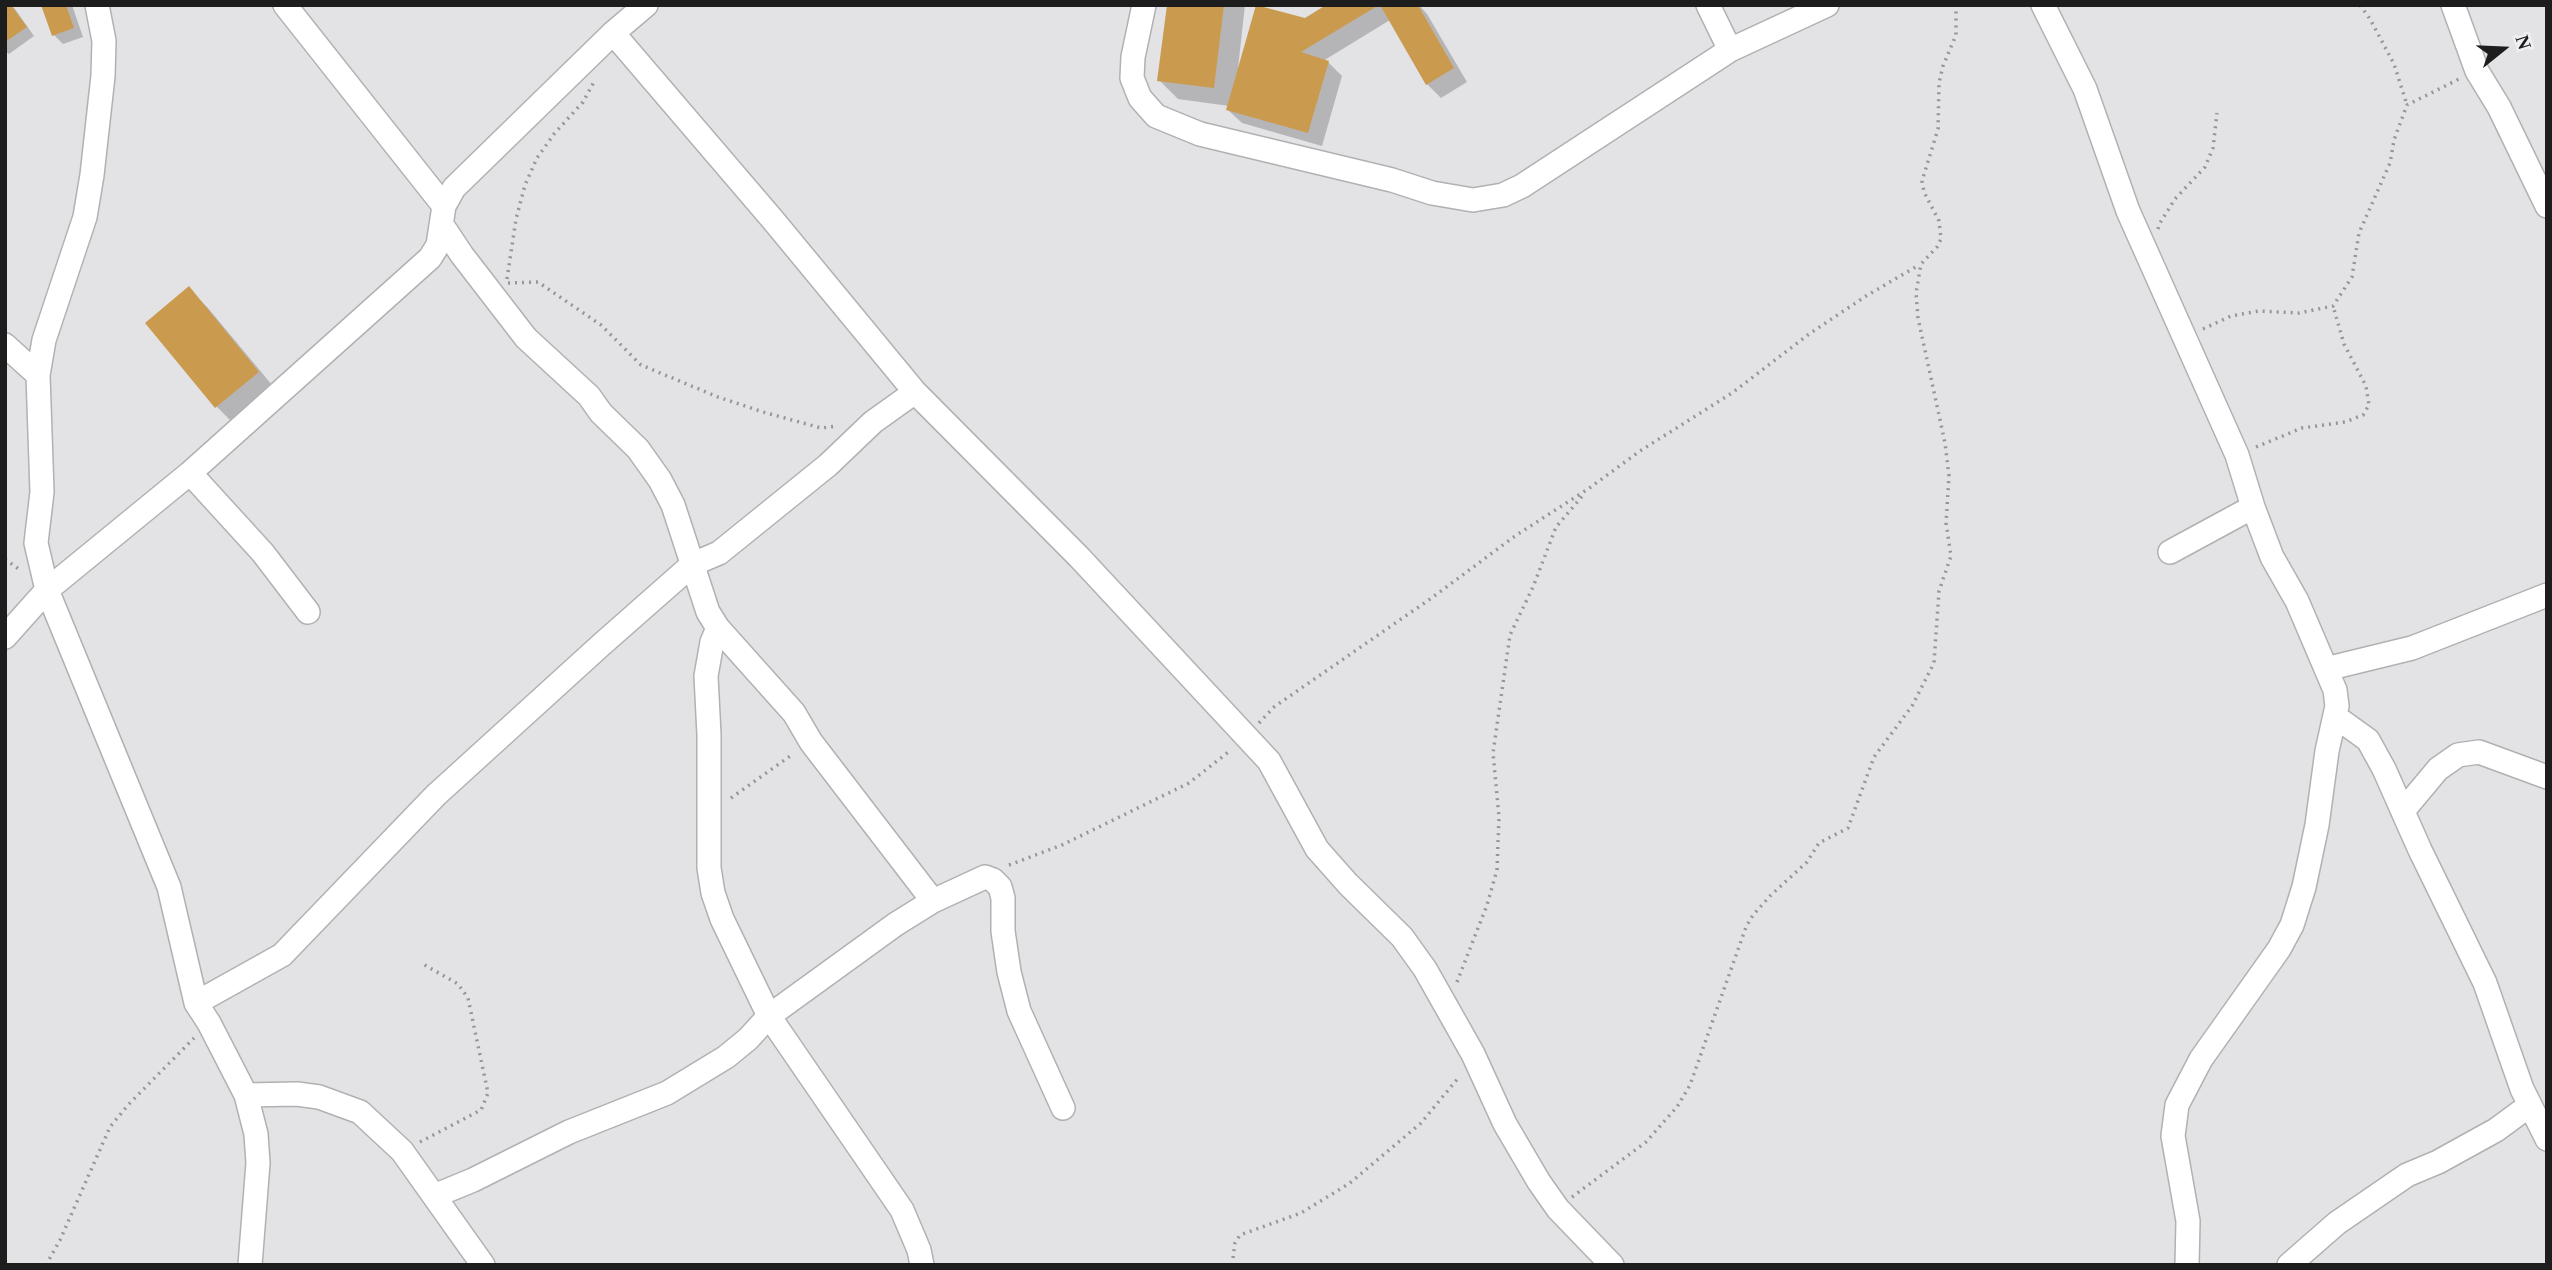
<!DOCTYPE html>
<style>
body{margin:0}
#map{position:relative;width:2552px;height:1270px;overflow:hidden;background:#e3e3e5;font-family:Georgia,serif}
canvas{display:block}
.frame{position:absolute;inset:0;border:7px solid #1d1d1e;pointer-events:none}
.north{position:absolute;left:2468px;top:14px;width:70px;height:70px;-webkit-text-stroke:5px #f0f0f3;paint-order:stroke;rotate:72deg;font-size:19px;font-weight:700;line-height:28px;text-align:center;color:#1d1d1e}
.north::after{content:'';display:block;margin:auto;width:24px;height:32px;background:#1d1d1e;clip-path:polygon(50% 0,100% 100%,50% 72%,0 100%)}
</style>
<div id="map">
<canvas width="2552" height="1270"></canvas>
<div class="frame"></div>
<div class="north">N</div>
</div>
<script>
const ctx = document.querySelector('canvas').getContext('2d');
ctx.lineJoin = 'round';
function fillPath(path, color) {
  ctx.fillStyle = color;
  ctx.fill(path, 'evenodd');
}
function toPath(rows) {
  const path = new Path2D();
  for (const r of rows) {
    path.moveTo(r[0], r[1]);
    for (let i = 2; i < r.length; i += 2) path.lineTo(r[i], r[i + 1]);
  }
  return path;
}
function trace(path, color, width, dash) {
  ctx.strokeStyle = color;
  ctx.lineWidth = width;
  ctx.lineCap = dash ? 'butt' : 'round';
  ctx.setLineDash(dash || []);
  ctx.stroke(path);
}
fillPath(toPath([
 [5,5,11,5,15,9,34,36,9,54,5,51],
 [42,5,72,5,83,37,63,44,54,35],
 [1168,5,1245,5,1238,68,1240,69,1305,20,1330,5,1419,5,1427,14,1467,82,1441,98,1427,84,1390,20,1323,61,1328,62,1342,76,1322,146,1242,123,1228,110,1229,106,1178,99,1159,80],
 [189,289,208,308,277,391,236,426,217,407,148,324]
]), '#0003');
fillPath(toPath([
 [5,5,11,5,27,27,5,42],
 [41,5,66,5,74,28,52,36],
 [1167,5,1224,5,1214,88,1157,81],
 [1256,5,1305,18,1326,5,1379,5,1301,52,1329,61,1308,133,1226,110],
 [1380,5,1418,5,1454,68,1426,85],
 [189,286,259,372,215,408,145,323]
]), '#ca9a4f');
const minor = toPath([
 [97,5,104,41,103,76,92,175,85,217,44,340,38,375,42,492,36,543,47,590,169,887,196,1003,209,1023,246,1095,256,1134,258,1163,250,1265],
 [285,5,444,206],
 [1144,5,1133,57,1132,78,1140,98,1156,116,1200,134,1392,180,1432,193,1473,200,1503,195,1522,186,1730,50,1827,5],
 [1708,5,1730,50],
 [2043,5,2085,89,2128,211,2237,455,2253,507,2272,557,2297,601,2335,690,2337,706,2327,751,2317,825,2304,887,2292,925,2279,949,2201,1059,2177,1105,2173,1136,2188,1221,2187,1265],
 [2453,5,2477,71,2499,107,2547,206],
 [613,33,773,220,915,392,1079,557,1269,761,1317,849,1348,884,1402,937,1425,969,1473,1054,1505,1124,1539,1182,1558,1209,1612,1265],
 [5,345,38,375],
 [190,473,263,553,308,612],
 [2170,552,2253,507],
 [718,628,794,713,811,742,933,901],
 [5,637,47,590,190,473,430,258,438,245,444,206,454,188,613,33,646,5],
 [2326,669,2412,648,2547,595],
 [2336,717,2368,740,2384,769,2420,850,2485,983,2522,1089,2547,1139],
 [2403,811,2438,769,2458,755,2479,752,2547,777],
 [196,1003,282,955,436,795,601,645,693,564,719,553,828,465,873,422,915,392],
 [246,1095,297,1094,319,1097,360,1112,402,1151,483,1265],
 [434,1196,473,1180,569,1132,667,1093,726,1057,748,1039,769,1016,722,919,713,893,709,868,709,735,706,676,712,642,718,628,708,612,673,505,660,480,638,449,601,413,589,396,526,338,462,255,442,225],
 [922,1265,919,1250,902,1210,769,1016,896,924,933,901,985,877,993,880,1000,887,1003,898,1003,931,1009,972,1019,1011,1063,1108],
 [2289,1265,2337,1223,2407,1175,2438,1162,2496,1130,2530,1105]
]);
trace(minor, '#b1b1b3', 26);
trace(toPath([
 [2360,5,2370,19,2394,64,2407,105],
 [2158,229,2160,223,2175,199,2205,167,2213,148,2217,113],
 [507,279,516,219,525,185,537,158,554,134,583,102,595,80],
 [508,283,538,282,601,325,641,365,718,397,763,412,821,428,838,426],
 [2203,329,2231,316,2259,311,2299,313,2333,306,2352,277,2359,233,2390,163,2394,140,2407,105,2459,79],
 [2256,447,2302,428,2345,422,2363,415,2369,405,2366,386,2344,344,2333,306],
 [5,559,20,570],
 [1259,723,1274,707,1433,597,1515,536,1588,489,1640,451,1732,393,1809,334,1866,296,1919,265],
 [731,798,793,754],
 [1009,865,1062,845,1189,783,1231,750],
 [1457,982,1487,905,1497,870,1499,817,1493,753,1510,635,1533,587,1556,527,1585,493],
 [420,1142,481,1110,488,1093,468,998,458,984,423,964],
 [1572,1197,1646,1142,1677,1107,1690,1085,1746,927,1753,915,1771,895,1807,862,1819,843,1848,828,1874,757,1912,706,1934,663,1939,591,1951,556,1946,523,1949,476,1945,443,1918,318,1916,293,1921,264,1937,247,1941,239,1939,221,1924,192,1922,181,1938,129,1939,83,1943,66,1956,35,1956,5],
 [46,1265,60,1240,110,1127,128,1105,194,1038],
 [1232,1265,1235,1243,1240,1235,1301,1213,1350,1183,1421,1123,1459,1077]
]), '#969698', 3.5, [2, 5]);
trace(minor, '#fff', 23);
</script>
